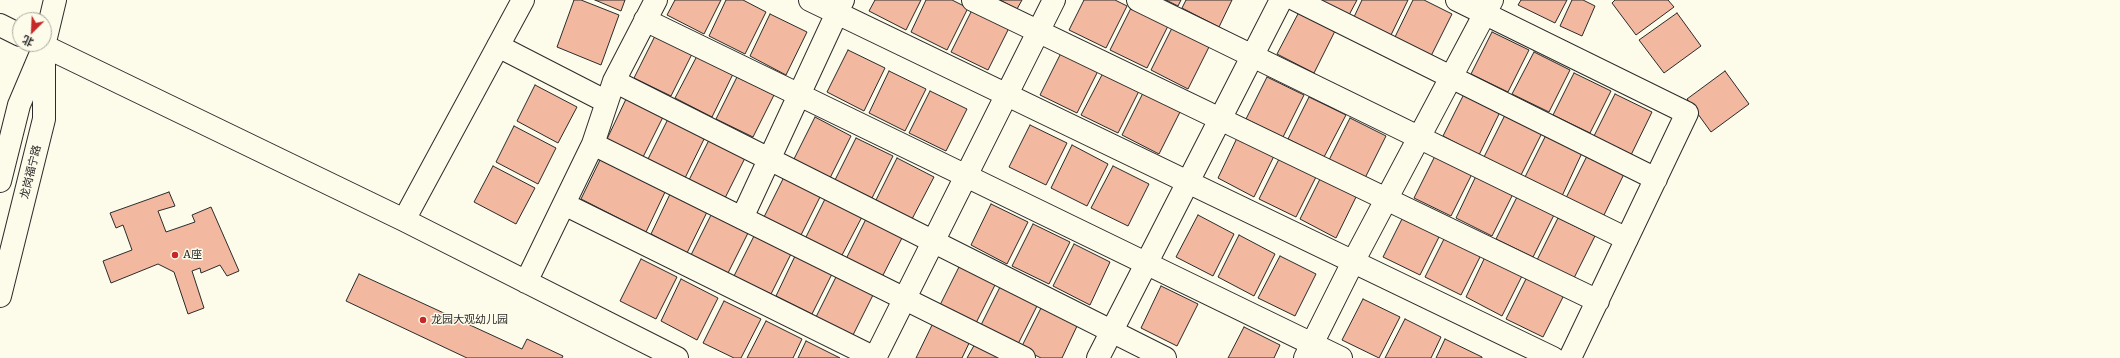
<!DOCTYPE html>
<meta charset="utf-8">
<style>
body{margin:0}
#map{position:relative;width:2120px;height:358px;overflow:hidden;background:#fdfbea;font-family:Literata,"Noto Sans SC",serif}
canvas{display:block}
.north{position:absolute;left:12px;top:12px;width:40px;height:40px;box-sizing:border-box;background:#fdfbea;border:1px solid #a9a89e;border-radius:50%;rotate:204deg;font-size:11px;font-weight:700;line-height:16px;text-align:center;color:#2b2b2b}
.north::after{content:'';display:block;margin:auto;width:14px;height:18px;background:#c62828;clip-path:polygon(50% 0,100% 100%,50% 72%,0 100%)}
</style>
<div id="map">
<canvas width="2120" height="358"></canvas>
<div class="north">北</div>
</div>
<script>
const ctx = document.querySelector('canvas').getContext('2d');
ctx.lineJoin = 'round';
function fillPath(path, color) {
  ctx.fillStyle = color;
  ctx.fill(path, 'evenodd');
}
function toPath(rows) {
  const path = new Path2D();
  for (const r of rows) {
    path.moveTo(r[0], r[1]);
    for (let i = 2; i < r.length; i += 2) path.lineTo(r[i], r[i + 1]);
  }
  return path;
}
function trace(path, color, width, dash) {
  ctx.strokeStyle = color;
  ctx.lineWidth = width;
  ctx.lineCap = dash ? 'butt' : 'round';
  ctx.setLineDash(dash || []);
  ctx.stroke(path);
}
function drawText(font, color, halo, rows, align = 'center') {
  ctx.font = font + ' Literata,"Noto Sans SC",serif';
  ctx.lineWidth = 3;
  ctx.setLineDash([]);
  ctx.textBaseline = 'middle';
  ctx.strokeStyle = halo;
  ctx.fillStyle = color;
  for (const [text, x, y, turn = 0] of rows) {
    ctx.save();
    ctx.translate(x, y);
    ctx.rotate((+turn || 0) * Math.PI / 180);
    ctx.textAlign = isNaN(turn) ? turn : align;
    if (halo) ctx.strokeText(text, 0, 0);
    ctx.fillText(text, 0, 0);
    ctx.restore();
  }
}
const building = toPath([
 [574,0,581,0,619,15,601,65,557,47,574,0],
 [595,0,625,0,621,11,595,0],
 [675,0,721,0,704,34,667,15,675,0],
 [726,0,743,0,766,12,745,54,709,36,726,0],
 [875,0,921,0,906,30,869,11,875,0],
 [926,0,952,0,968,8,947,50,911,32,926,0],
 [1000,0,1022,0,1017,9,1000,0],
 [1084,0,1115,0,1127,6,1106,48,1069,30,1084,0],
 [1166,0,1181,0,1178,6,1166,0],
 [1186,0,1232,0,1219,27,1182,8,1186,0],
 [1319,0,1357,0,1349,15,1319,0],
 [1362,0,1408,0,1391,35,1354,17,1362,0],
 [1413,0,1424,0,1452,14,1431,56,1395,37,1413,0],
 [1521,0,1567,0,1555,23,1518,5,1521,0],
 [1572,0,1583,0,1595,6,1582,36,1560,26,1572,0],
 [1615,0,1668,0,1674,7,1636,35,1612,3,1615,0],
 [1131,8,1168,26,1147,68,1110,50,1131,8],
 [972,10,1009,28,988,70,951,52,972,10],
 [1299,12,1335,31,1314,73,1277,54,1299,12],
 [1677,13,1701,46,1664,73,1639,40,1677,13],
 [770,14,807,32,786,75,750,56,770,14],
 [1172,28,1209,47,1188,89,1151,70,1172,28],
 [1492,32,1529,50,1508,92,1471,74,1492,32],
 [655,36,692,54,671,96,634,78,655,36],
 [848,50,885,68,864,111,827,92,848,50],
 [1534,52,1570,70,1549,112,1512,94,1534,52],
 [1061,53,1098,71,1077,113,1040,95,1061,53],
 [697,56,733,74,712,117,675,98,697,56],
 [889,71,926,89,905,131,869,113,889,71],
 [1725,71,1749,104,1711,132,1687,99,1725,71],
 [1103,73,1139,91,1118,133,1081,115,1103,73],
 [1574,73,1611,91,1590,133,1553,115,1574,73],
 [737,77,774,95,753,137,716,119,737,77],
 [1267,77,1304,95,1283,137,1246,119,1267,77],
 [535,85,577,107,558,143,517,121,535,85],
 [930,91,967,109,946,151,909,133,930,91],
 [1143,93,1180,112,1159,154,1122,135,1143,93],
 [1464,94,1500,112,1479,155,1443,136,1464,94],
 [1615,94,1652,112,1631,155,1594,136,1615,94],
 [627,97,664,115,643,157,607,139,627,97],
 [1309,97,1346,115,1324,157,1288,139,1309,97],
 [1505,115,1542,133,1521,175,1484,157,1505,115],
 [669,117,706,135,685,178,648,159,669,117],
 [815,117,851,136,830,178,794,159,815,117],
 [1350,118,1386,136,1365,178,1329,160,1350,118],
 [1030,125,1067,143,1046,185,1009,167,1030,125],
 [514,126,556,148,538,184,496,162,514,126],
 [1546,135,1582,153,1562,196,1525,177,1546,135],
 [1238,136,1275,154,1254,197,1218,178,1238,136],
 [710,138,746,156,725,198,689,180,710,138],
 [856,138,893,156,872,198,835,180,856,138],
 [1072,145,1108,164,1087,206,1051,188,1072,145],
 [1435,156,1472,174,1451,216,1414,198,1435,156],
 [1587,156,1624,174,1603,217,1566,198,1587,156],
 [1280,157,1317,175,1296,217,1259,199,1280,157],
 [601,158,666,190,646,232,581,199,601,158],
 [897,158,934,177,912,219,876,200,897,158],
 [493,166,535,188,516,224,474,202,493,166],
 [1113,166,1149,184,1128,226,1091,208,1113,166],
 [1476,176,1513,194,1492,236,1456,218,1476,176],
 [784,177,821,195,800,237,763,219,784,177],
 [1321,177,1357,195,1336,238,1300,219,1321,177],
 [169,192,175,206,158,211,166,232,195,222,192,215,211,207,239,271,227,276,220,265,201,273,200,268,192,271,204,308,188,314,174,272,158,264,111,283,103,261,132,250,123,225,116,228,110,213,169,192],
 [671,192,708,210,687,253,651,234,671,192],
 [826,197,863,215,841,257,805,239,826,197],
 [1517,197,1554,215,1533,257,1496,239,1517,197],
 [991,204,1028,222,1007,264,971,245,991,204],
 [712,213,749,231,728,273,691,255,712,213],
 [1198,215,1234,234,1213,276,1176,257,1198,215],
 [1404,215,1441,233,1420,275,1383,257,1404,215],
 [867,217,903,236,882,277,846,259,867,217],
 [1558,218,1595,236,1574,278,1537,260,1558,218],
 [1033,224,1070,242,1049,284,1012,266,1033,224],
 [755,234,792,252,771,294,734,276,755,234],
 [1239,235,1275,254,1254,296,1218,277,1239,235],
 [1446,235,1482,253,1461,295,1425,277,1446,235],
 [1074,244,1110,262,1090,305,1053,286,1074,244],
 [796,254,833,272,812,314,776,296,796,254],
 [1486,255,1523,274,1502,316,1466,297,1486,255],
 [1280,256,1316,274,1295,316,1258,298,1280,256],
 [641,259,677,277,656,319,620,301,641,259],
 [960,265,996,283,975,325,939,307,960,265],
 [359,274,522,349,527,339,563,356,562,358,467,358,346,301,359,274],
 [837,275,874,293,853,335,816,317,837,275],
 [1527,277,1564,295,1543,337,1506,319,1527,277],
 [681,279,718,298,697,340,661,321,681,279],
 [1001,285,1038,304,1017,346,980,327,1001,285],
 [1161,286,1198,304,1177,346,1141,328,1161,286],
 [1363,299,1400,317,1379,358,1342,340,1363,299],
 [724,301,761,319,741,358,734,358,703,343,724,301],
 [1042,306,1078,324,1062,358,1041,358,1021,348,1042,306],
 [1405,319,1441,337,1431,358,1385,358,1405,319],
 [766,321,802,339,793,358,747,358,766,321],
 [934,321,971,339,962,358,916,358,934,321],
 [1244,327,1280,345,1274,358,1228,358,1244,327],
 [1445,339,1482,357,1482,358,1436,358,1445,339],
 [806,341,840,358,798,358,806,341],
 [976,342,1009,358,967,358,976,342]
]);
fillPath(building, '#f2b8a0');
trace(building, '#2b2b2b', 1);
const minor = toPath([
 [810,0,1553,358],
 [973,0,1598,301],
 [1138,0,1627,239],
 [1296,0,1656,179],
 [1457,0,1687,113,1570,358],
 [645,20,1341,358],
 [0,25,20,35],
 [40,44,404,220,677,358],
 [498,46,607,102],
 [614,81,1165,358],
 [593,144,1024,358],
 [0,181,19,105,44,46,55,0],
 [564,204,875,358],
 [742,218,843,0],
 [404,220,523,0],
 [526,282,593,144,614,81,656,0],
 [0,296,44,119,44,46],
 [875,358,1054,0],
 [1098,358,1281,0],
 [1305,358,1353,262,1492,0]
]);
trace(minor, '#2b2b2b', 24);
trace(minor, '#fdfbea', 22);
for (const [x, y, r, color] of [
 [175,255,4,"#c62828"],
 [423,320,4,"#c62828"]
]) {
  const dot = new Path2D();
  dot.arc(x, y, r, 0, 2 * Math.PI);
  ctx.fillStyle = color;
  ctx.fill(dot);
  trace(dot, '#fdfbea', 1.5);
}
drawText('11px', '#2b2b2b', '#fdfbea', [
 ["龙岗福宁路",31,172,-76]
]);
drawText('11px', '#2b2b2b', '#fdfbea', [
 ["A座",183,255],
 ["龙园大观幼儿园",431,320]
], 'left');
</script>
